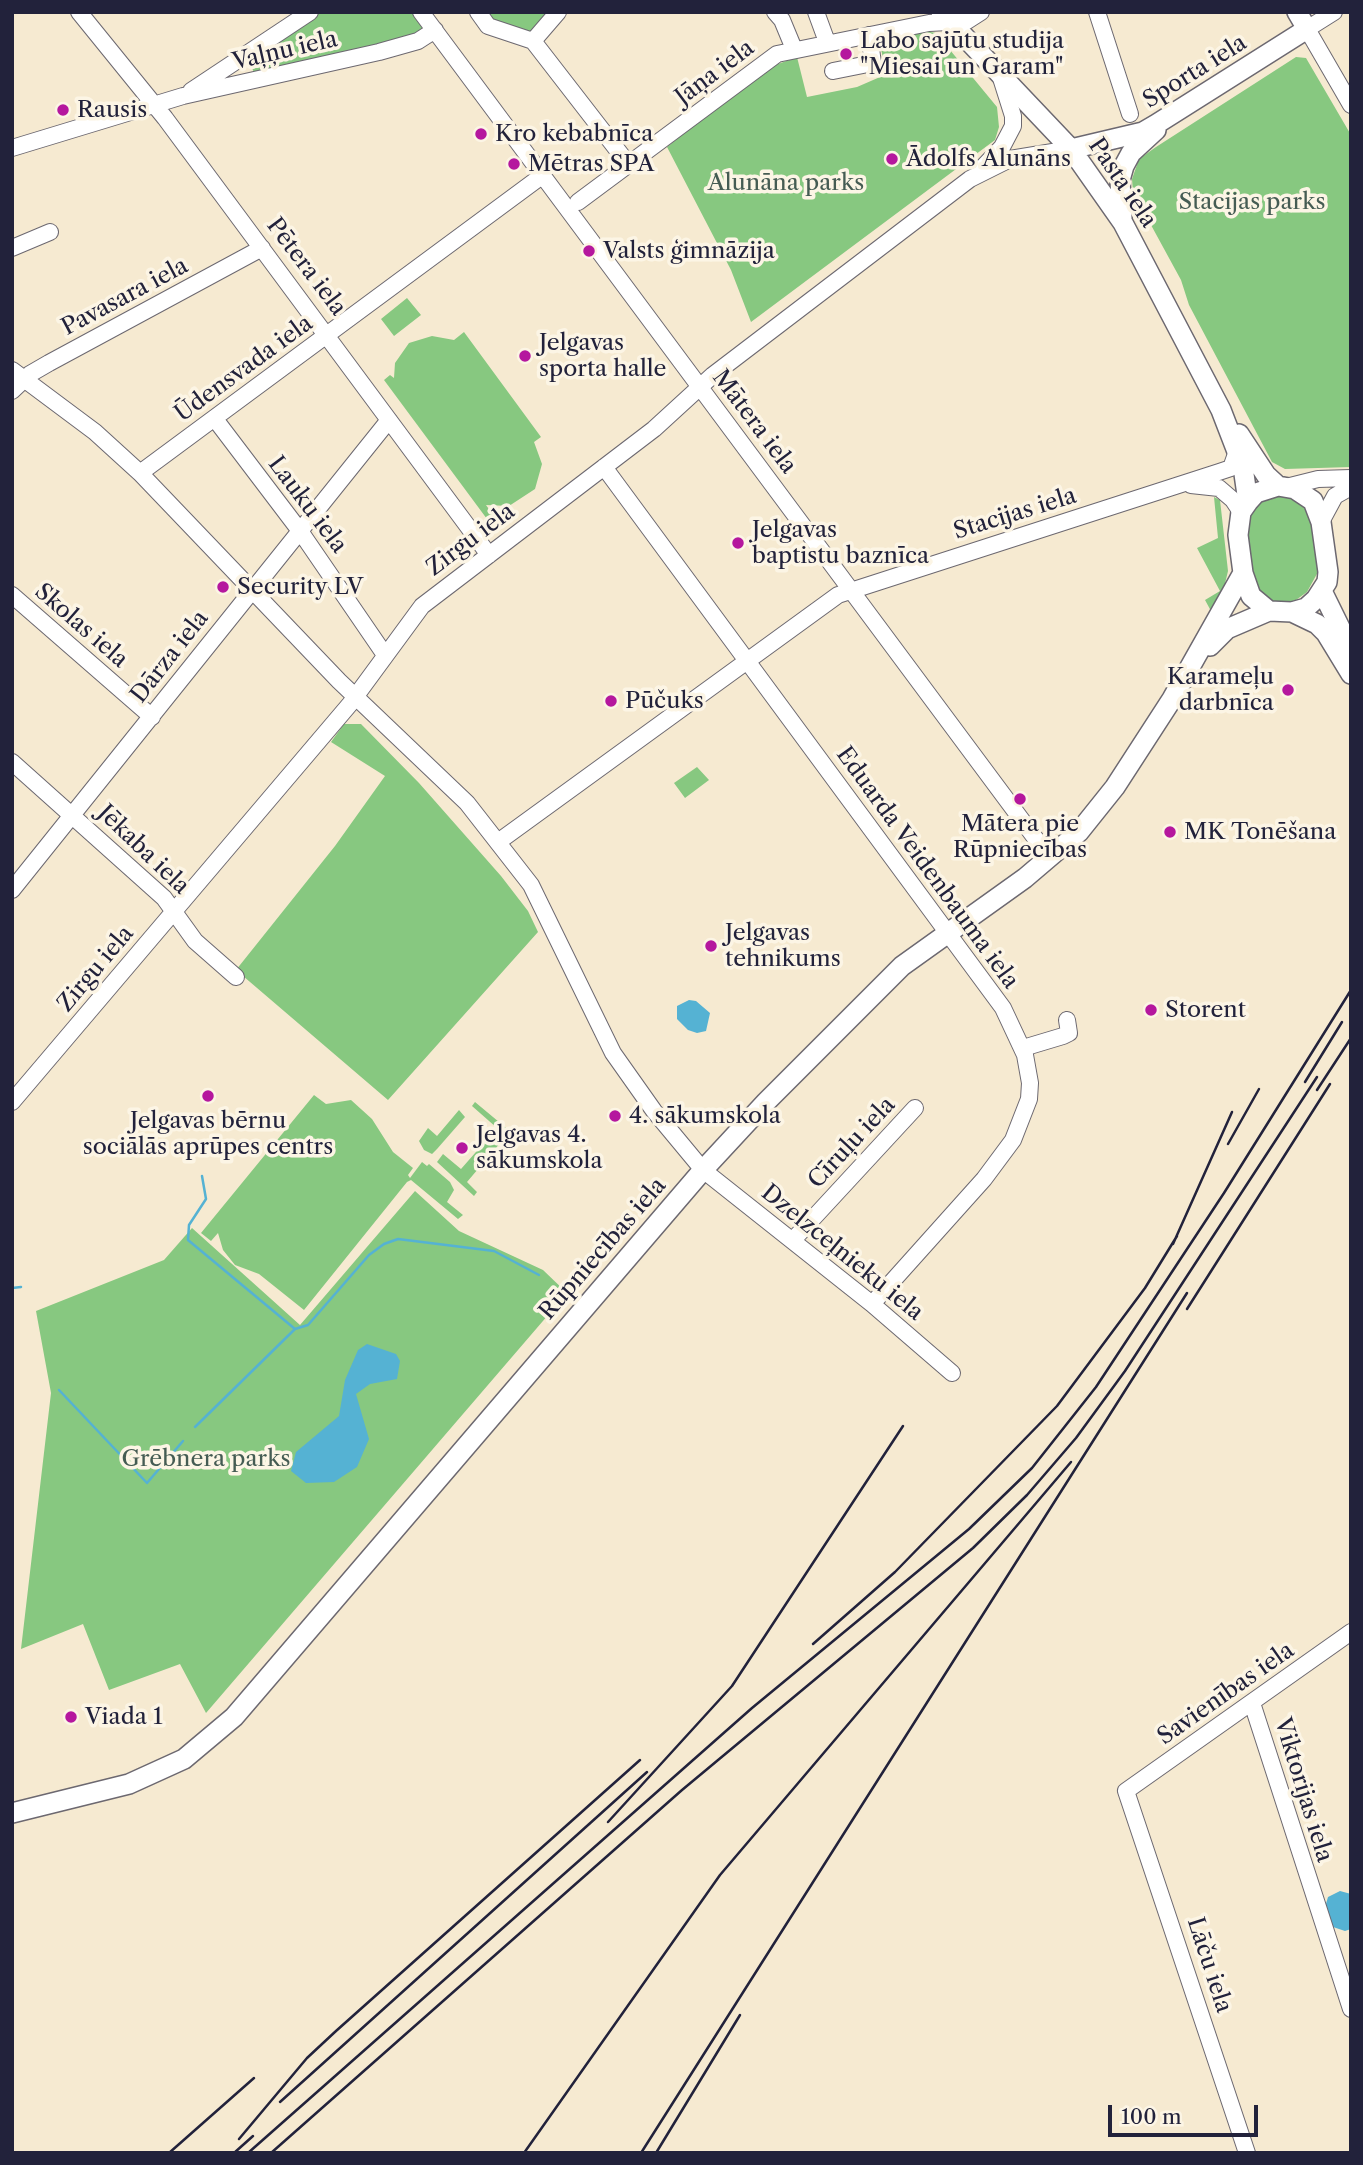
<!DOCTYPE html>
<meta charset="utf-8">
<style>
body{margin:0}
#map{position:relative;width:1363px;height:2165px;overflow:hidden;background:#f6ead1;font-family:"Libre Caslon Text",serif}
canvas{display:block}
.frame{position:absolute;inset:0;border:14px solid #22223b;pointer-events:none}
.scale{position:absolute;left:1108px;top:2105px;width:150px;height:32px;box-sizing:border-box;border:4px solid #22223b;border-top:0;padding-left:9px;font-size:21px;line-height:24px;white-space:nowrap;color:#22223b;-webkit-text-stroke:5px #fcf5e5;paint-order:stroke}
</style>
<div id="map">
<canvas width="1363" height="2165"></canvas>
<div class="frame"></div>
<div class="scale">100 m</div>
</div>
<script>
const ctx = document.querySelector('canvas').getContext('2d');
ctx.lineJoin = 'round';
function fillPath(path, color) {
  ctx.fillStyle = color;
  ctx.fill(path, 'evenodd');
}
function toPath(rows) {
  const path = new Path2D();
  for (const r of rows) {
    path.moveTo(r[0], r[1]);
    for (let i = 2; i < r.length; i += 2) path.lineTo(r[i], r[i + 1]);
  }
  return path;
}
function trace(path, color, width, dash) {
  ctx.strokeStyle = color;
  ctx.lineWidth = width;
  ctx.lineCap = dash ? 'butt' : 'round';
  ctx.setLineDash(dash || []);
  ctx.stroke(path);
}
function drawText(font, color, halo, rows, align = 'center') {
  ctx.font = font + ' "Libre Caslon Text",serif';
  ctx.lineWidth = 7;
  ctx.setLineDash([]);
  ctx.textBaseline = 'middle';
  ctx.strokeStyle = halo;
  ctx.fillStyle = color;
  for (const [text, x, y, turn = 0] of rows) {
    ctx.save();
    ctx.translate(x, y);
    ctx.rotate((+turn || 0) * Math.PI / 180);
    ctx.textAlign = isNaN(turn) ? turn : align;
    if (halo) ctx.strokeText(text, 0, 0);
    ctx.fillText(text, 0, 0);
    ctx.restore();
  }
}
fillPath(toPath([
 [313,12,414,12,424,28,420,34,363,50,254,72,246,58],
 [485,12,555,12,532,38,494,22],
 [925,31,936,33,997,107,999,127,995,140,751,322,731,270,667,147,756,76,778,64,797,57,807,97,857,87,887,74,879,41],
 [1296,57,1306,58,1351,135,1351,467,1285,469,1272,462,1189,305,1181,280,1133,192,1132,179,1139,159,1156,147],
 [407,298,421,315,394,336,381,319],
 [464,332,541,437,534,442,542,464,535,489,509,506,486,505,493,515,487,519,384,380,390,375,394,378,395,363,409,343,432,336,454,340],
 [1276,495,1290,496,1301,501,1310,513,1317,557,1318,572,1307,592,1296,600,1282,604,1268,601,1258,590,1253,579,1247,545,1248,522,1254,509,1265,499],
 [1214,497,1220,500,1228,571,1223,592,1211,611,1205,600,1220,591,1197,548,1218,538],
 [344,724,361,724,419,783,501,876,528,911,538,932,388,1100,236,970,335,846,385,776,331,742],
 [697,767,709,780,685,798,674,783],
 [314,1095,326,1104,351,1100,372,1119,393,1152,413,1168,408,1175,410,1178,422,1162,427,1166,429,1164,450,1182,454,1190,447,1202,463,1215,458,1219,411,1180,407,1182,304,1310,259,1274,235,1265,223,1250,218,1233,211,1241,201,1233],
 [475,1102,517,1137,509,1148,501,1142,467,1182,477,1192,474,1196,437,1162,443,1154,461,1169,497,1128,472,1106],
 [459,1110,465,1117,437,1149,432,1154,424,1150,419,1141,428,1128,437,1136],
 [415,1191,459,1231,543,1270,567,1293,206,1713,180,1664,109,1690,83,1624,21,1649,51,1393,36,1311,164,1260,192,1228,300,1325]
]), '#87c880');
fillPath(toPath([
 [689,1000,696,1001,710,1013,706,1031,697,1033,688,1030,677,1019,677,1006],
 [367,1344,396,1354,400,1361,397,1379,370,1384,356,1394,369,1439,357,1467,334,1482,306,1483,291,1471,296,1452,339,1416,345,1380,358,1350],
 [1340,1891,1351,1894,1351,1929,1345,1931,1333,1927,1325,1907,1328,1897]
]), '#55b2d3');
trace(toPath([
 [202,1176,206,1199,189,1225,188,1240,295,1329,308,1325,369,1255,384,1244,398,1239,494,1251,539,1275],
 [12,1288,21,1287],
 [59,1390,147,1483,183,1441],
 [195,1427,295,1329]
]), '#55b2d3', 2.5);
const minor = toPath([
 [79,12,165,118,489,555],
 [421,12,1050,858],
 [478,12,488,26,533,41,629,165],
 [775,12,782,20,794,49],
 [816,12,827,42],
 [1097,12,1130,114],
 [1334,12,1307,29,1351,105],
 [533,41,558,12],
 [833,71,873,63,869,35],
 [191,91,310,12],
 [12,148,183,96,379,52,418,41,435,30],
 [984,166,1002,147,1013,126,1013,116,1001,78],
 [578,202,777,54,929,23,967,21,981,12],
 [12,248,50,232],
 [12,370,95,432,140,473,339,681,467,803,531,885,613,1053,654,1111,703,1170,872,1304,952,1373],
 [12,391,30,374,49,363,262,248],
 [215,419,300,531,385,655],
 [604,467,1003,1008,1025,1055,1030,1083,1029,1099,1013,1140,984,1179,872,1304],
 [140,473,543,175],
 [1191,485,1219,488,1233,500,1241,512],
 [1286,487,1318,479,1351,478],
 [1321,522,1335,496,1351,487],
 [12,595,152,717],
 [12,762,164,898,195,941,236,977],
 [498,842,838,595,1219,472,1231,468,1236,454],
 [12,890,389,420],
 [1023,1048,1063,1036,1069,1033,1067,1020],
 [12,1102,350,704,422,606,654,429,713,375,970,179,1010,159,1071,149],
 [793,1240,915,1108],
 [1252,1703,1351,2009],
 [1247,2153,1126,1791,1351,1632]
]);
const major = toPath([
 [941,12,1071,149,1123,223,1221,410,1243,467,1248,502],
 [1071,149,1143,132,1155,125,1307,29,1297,12],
 [1122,219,1120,180,1124,166,1131,153,1156,130],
 [1239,434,1266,475,1278,486],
 [1278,486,1295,489,1313,501,1321,522,1328,572,1327,582,1316,599,1306,608,1292,612,1269,611,1251,596,1243,573,1238,535,1241,512,1248,502,1256,493,1278,486],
 [1322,591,1351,650],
 [1292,612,1317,624,1326,633,1351,674],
 [1210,646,1227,629,1269,611],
 [12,1813,129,1784,184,1759,234,1717,703,1170,766,1102,902,966,1025,878,1079,832,1115,787,1172,699,1243,573]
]);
trace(minor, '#6c6870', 18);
trace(major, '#6c6870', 22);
trace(minor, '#fff', 16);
trace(major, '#fff', 19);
trace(toPath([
 [1305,1082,1342,1022],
 [1317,1090,1351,1038],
 [1228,1144,1259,1089],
 [1173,1244,1232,1112],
 [1187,1309,1330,1084],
 [813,1644,895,1572,1057,1406,1145,1288,1177,1236],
 [608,1822,732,1686,903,1426],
 [280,2102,647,1772],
 [239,2139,307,2058,336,2031,640,1760],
 [169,2153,254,2078],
 [234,2153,253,2136],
 [248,2153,752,1708,969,1529,1032,1468,1096,1387,1224,1193,1351,990],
 [271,2153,682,1790,973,1548,1027,1495,1076,1438,1125,1371,1317,1077],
 [524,2153,720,1875,1071,1462],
 [641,2153,1187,1293],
 [656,2153,740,2015]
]), '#22223b', 2.5);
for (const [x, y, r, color] of [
 [846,54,7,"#b5179e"],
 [63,110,7,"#b5179e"],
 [481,134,7,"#b5179e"],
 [892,159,7,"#b5179e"],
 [514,164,7,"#b5179e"],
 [589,251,7,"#b5179e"],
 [525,356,7,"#b5179e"],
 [738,543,7,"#b5179e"],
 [223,587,7,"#b5179e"],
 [1288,690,7,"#b5179e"],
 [611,701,7,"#b5179e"],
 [1020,799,7,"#b5179e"],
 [1170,832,7,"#b5179e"],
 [711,946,7,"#b5179e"],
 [1151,1010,7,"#b5179e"],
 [208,1096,7,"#b5179e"],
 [615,1116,7,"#b5179e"],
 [462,1148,7,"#b5179e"],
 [71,1717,7,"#b5179e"]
]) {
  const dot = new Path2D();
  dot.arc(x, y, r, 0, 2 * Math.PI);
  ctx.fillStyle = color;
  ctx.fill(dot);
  trace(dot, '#fcf5e5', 2.5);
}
drawText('23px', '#22223b', '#fcf5e5', [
 ["Labo sajūtu studija",860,41],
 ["\"Miesai un Garam\"",860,67],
 ["Rausis",77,110],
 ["Kro kebabnīca",495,134],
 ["Ādolfs Alunāns",906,159],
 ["Mētras SPA",528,164],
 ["Valsts ģimnāzija",603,251],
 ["Jelgavas",539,343],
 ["sporta halle",539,369],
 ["Jelgavas",752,530],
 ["baptistu baznīca",752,556],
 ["Security LV",237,587],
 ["Karameļu",1274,677,"right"],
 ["darbnīca",1274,703,"right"],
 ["Pūčuks",625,701],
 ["Mātera pie",1020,824,"center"],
 ["Rūpniecības",1020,850,"center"],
 ["MK Tonēšana",1184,832],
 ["Jelgavas",725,933],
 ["tehnikums",725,959],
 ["Storent",1165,1010],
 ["4. sākumskola",629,1116],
 ["Jelgavas bērnu",208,1121,"center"],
 ["sociālās aprūpes centrs",208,1147,"center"],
 ["Jelgavas 4.",476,1135],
 ["sākumskola",476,1161],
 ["Viada 1",85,1717]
], 'left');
drawText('23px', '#22223b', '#fcf5e5', [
 ["Vaļņu iela",285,51,-13],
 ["Sporta iela",1195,72,-32],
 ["Jāņa iela",715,73,-37],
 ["Pasta iela",1122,183,56],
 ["Pētera iela",306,267,53],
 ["Pavasara iela",125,297,-28],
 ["Ūdensvada iela",244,369,-36],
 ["Mātera iela",754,422,53],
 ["Lauku iela",307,505,53],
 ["Stacijas iela",1015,514,-17],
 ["Zirgu iela",471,540,-37],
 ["Skolas iela",81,626,41],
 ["Dārza iela",170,657,-52],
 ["Jēkaba iela",143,850,44],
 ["Eduarda Veidenbauma iela",927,868,54],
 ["Zirgu iela",96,969,-50],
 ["Cīruļu iela",852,1143,-47],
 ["Rūpniecības iela",603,1249,-49],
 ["Dzelzceļnieku iela",842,1253,39],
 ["Savienības iela",1226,1694,-35],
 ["Viktorijas iela",1303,1790,73],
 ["Lāču iela",1209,1965,72]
]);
drawText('23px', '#455c53', '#fcf5e5', [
 ["Alunāna parks",786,183],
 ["Stacijas parks",1252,202],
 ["Grēbnera parks",206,1459]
]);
</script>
